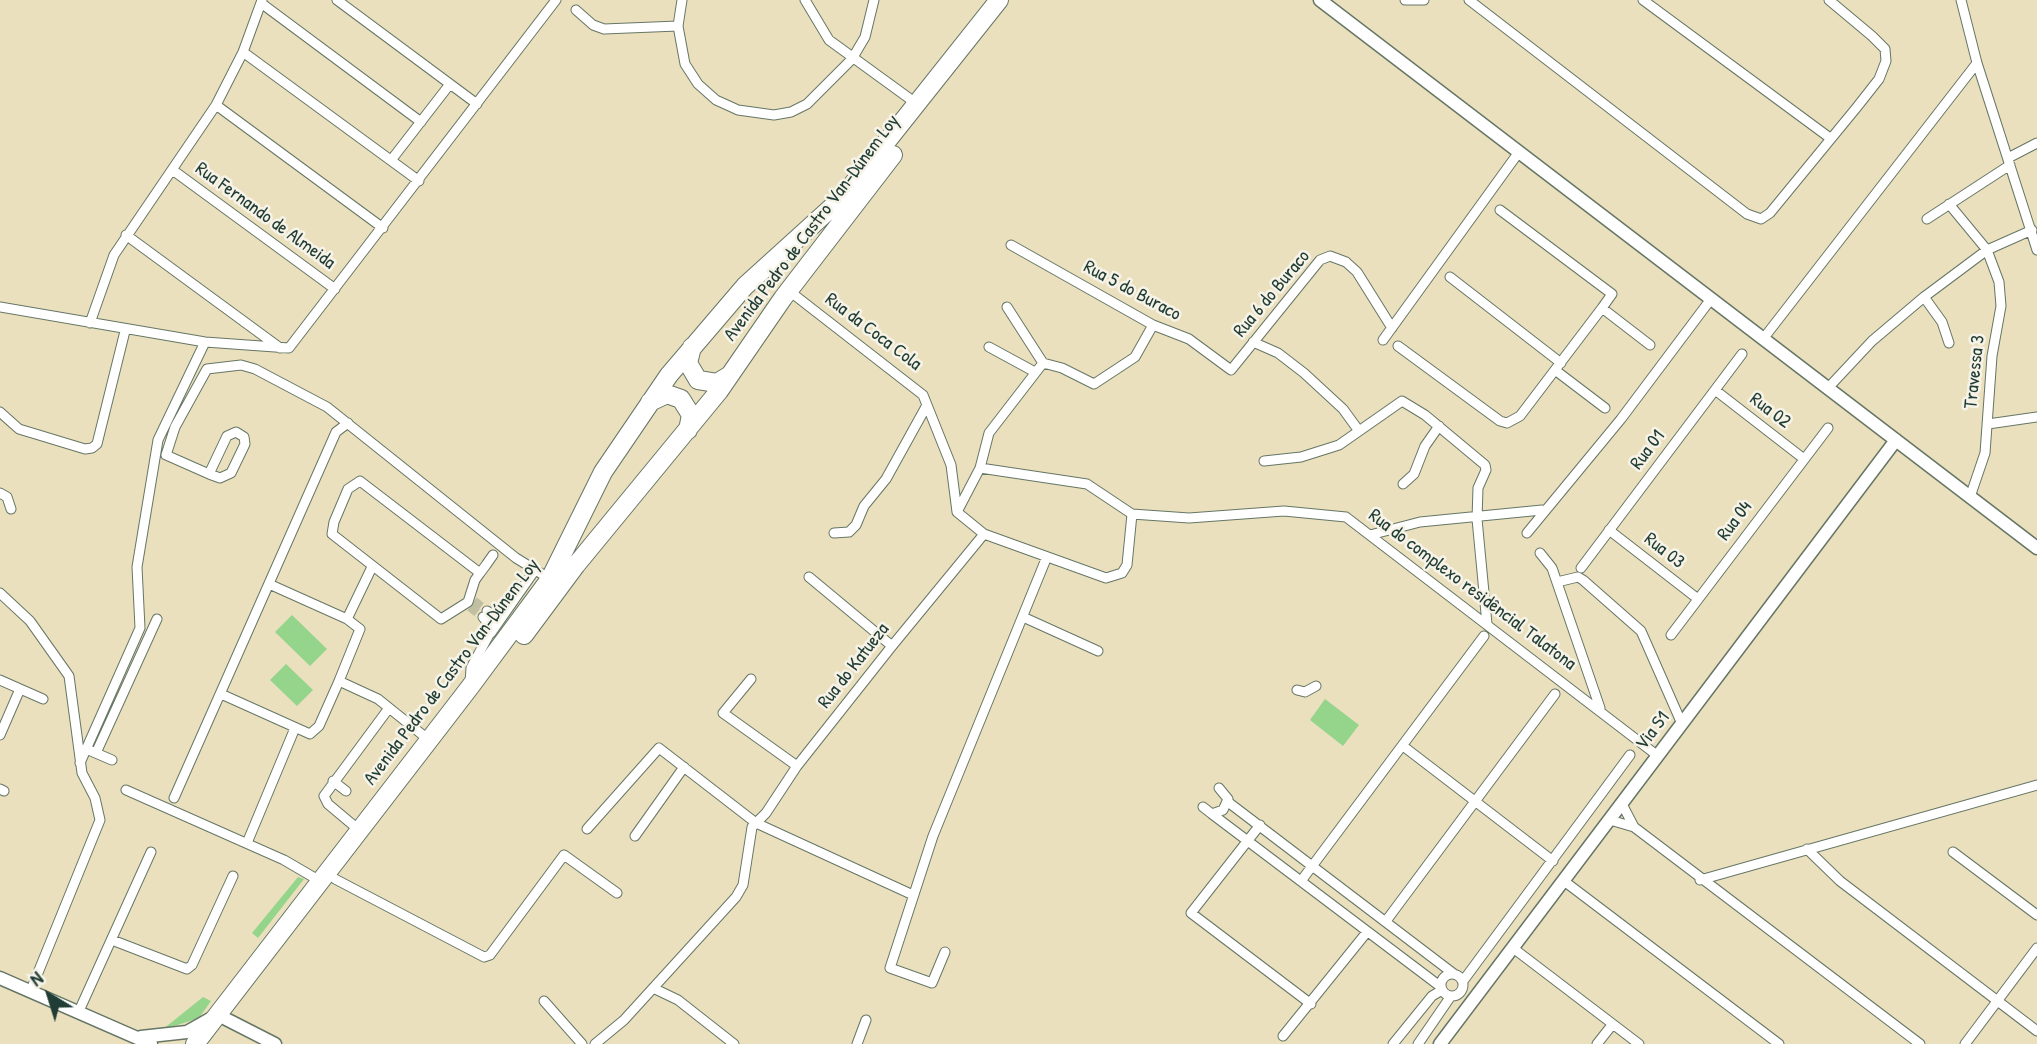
<!DOCTYPE html>
<meta charset="utf-8">
<style>
body{margin:0}
#map{position:relative;width:2037px;height:1044px;overflow:hidden;background:#eae0be;font-family:"Patrick Hand",sans-serif}
canvas{display:block}
.north{position:absolute;left:14px;top:960px;width:70px;height:70px;-webkit-text-stroke:5px #f7f3e8;paint-order:stroke;rotate:322deg;font-size:19px;font-weight:700;line-height:28px;text-align:center;color:#1f3d34}
.north::after{content:'';display:block;margin:auto;width:24px;height:32px;background:#1f3d34;clip-path:polygon(50% 0,100% 100%,50% 72%,0 100%)}
</style>
<div id="map">
<canvas width="2037" height="1044"></canvas>
<div class="north">N</div>
</div>
<script>
const ctx = document.querySelector('canvas').getContext('2d');
ctx.lineJoin = 'round';
function fillPath(path, color) {
  ctx.fillStyle = color;
  ctx.fill(path, 'evenodd');
}
function toPath(rows) {
  const path = new Path2D();
  for (const r of rows) {
    if (r.length === 3) {
      path.moveTo(r[0] + r[2], r[1]);
      path.arc(r[0], r[1], r[2], 0, 2 * Math.PI);
      continue;
    }
    path.moveTo(r[0], r[1]);
    for (let i = 2; i < r.length; i += 2) path.lineTo(r[i], r[i + 1]);
  }
  return path;
}
function trace(path, color, width, dash) {
  ctx.strokeStyle = color;
  ctx.lineWidth = width;
  ctx.lineCap = dash ? 'butt' : 'round';
  ctx.setLineDash(dash || []);
  ctx.stroke(path);
}
function drawText(font, color, halo, rows, align = 'center') {
  ctx.font = font + ' "Patrick Hand",sans-serif';
  ctx.lineWidth = 5;
  ctx.setLineDash([]);
  ctx.textBaseline = 'middle';
  ctx.strokeStyle = halo;
  ctx.fillStyle = color;
  for (const [text, x, y, turn = 0] of rows) {
    ctx.save();
    ctx.translate(x, y);
    ctx.rotate((+turn || 0) * Math.PI / 180);
    ctx.textAlign = isNaN(turn) ? turn : align;
    if (halo) ctx.strokeText(text, 0, 0);
    ctx.fillText(text, 0, 0);
    ctx.restore();
  }
}
fillPath(toPath([
 [292,615,327,649,310,666,275,632],
 [286,664,313,690,297,706,270,680],
 [1325,699,1359,725,1343,746,1310,720],
 [298,877,304,879,258,938,252,933],
 [203,997,211,1001,199,1018,162,1030]
]), '#94d48b');
trace(toPath([
 [474,601,487,611],
 [470,607,483,617]
]), '#c1bfa2', 9, [9, 4.5]);
const street = toPath([
 [337,0,477,104],
 [682,0,678,26,685,64,698,84,716,100,738,110,774,115,791,112,807,104,852,59,865,37,874,0],
 [805,0,829,40,917,104],
 [1405,0,1424,0],
 [1469,0,1747,214,1761,219,1770,213,1857,107,1879,79,1886,61,1885,49,1872,36,1829,0],
 [1643,0,1830,138],
 [1961,0,1977,63,2037,250],
 [261,3,421,122],
 [576,10,593,25,604,29,678,26],
 [243,52,419,181],
 [216,105,383,228],
 [2008,158,2037,143],
 [392,159,450,84],
 [174,171,335,289],
 [1949,204,1987,250,1999,282,2001,306,1992,356,1985,453,1970,497],
 [1927,219,2010,165],
 [126,235,280,348],
 [1011,245,1153,325,1189,339,1231,370,1320,260,1330,256,1346,262,1357,272,1392,328],
 [1450,277,1561,363],
 [788,290,923,395,951,465,957,512,984,534,1106,578,1122,573,1127,565,1132,514,1189,518,1284,511,1346,517,1658,756],
 [1924,297,1942,322,1949,343],
 [0,307,205,342,289,348,556,0],
 [1007,307,1043,363],
 [1602,308,1650,345],
 [90,323,114,255,216,105,243,52,262,0],
 [1763,339,1977,63],
 [1383,340,1519,152],
 [1253,342,1278,353,1304,373,1343,409,1359,431],
 [1398,346,1500,421,1507,423,1520,416,1602,308,1612,294,1500,210],
 [989,347,1035,372],
 [1555,370,1605,408],
 [1828,388,1872,341,1924,297,1987,250,2032,230],
 [1715,390,1804,459],
 [0,412,19,429,85,449,92,448,97,444,125,331],
 [1988,424,2037,417],
 [1264,461,1301,457,1339,445,1402,401,1425,415,1485,465,1486,470,1478,488,1477,519,1487,624],
 [980,468,1087,484,1132,514],
 [209,474,227,436,236,432,244,437,245,444,231,473,220,478,209,474,166,455,175,427,207,369,241,365,255,369,327,407,516,558,550,579],
 [1403,484,1414,474,1425,446,1439,426],
 [0,493,7,497,11,509],
 [957,512,980,468,989,433,1043,363,1062,368,1094,384,1135,357,1153,325],
 [1609,530,1698,599],
 [834,533,849,532,856,525,864,506,886,479,927,405],
 [1527,533,1621,419,1711,299],
 [1370,535,1420,522,1542,510],
 [1540,553,1552,568,1600,708],
 [1581,568,1742,354],
 [480,573,360,481,348,489,334,522,332,534,441,619,468,602,475,580,480,573,486,565,493,555],
 [809,577,892,646],
 [1557,582,1578,577,1583,580,1641,631,1682,724],
 [0,593,30,621,69,676,82,773,95,798,100,820,31,990],
 [487,611,495,616,504,614],
 [1023,617,1098,651],
 [347,619,372,567],
 [491,633,535,570],
 [1671,635,1828,428],
 [751,679,723,713,797,766],
 [0,680,43,699],
 [339,681,378,699,429,740],
 [470,683,471,668,492,629,483,617],
 [1297,690,1305,692,1316,686],
 [221,694,310,734,319,726,339,681,360,629,347,619,269,584],
 [0,735,20,689],
 [1403,746,1553,861],
 [91,751,112,760],
 [96,753,157,619],
 [80,763,140,628,137,567,158,440,205,342],
 [333,781,346,791],
 [0,789,4,791],
 [126,790,284,860,320,881],
 [174,798,336,432,348,423],
 [1228,802,1454,974],
 [1622,804,1634,827],
 [1203,807,1212,814,1223,810,1228,799,1219,788],
 [1212,814,1441,987],
 [1610,820,1634,827,1920,1044],
 [1260,825,1191,913,1311,1004],
 [587,829,659,748,756,823,913,895],
 [359,830,328,804,324,796,389,708],
 [635,836,684,767],
 [247,843,295,728],
 [1807,849,1840,881,2037,1031],
 [1953,852,2037,915],
 [335,879,484,957,490,955,564,855,617,893],
 [1700,880,2037,785],
 [1301,881,1484,636],
 [1564,881,1779,1044],
 [1386,921,1555,694],
 [112,940,187,969,192,965,233,876],
 [1513,948,1639,1044],
 [945,952,932,983,890,968,933,836,1046,559],
 [1452,985,11],
 [1463,981,1630,755],
 [653,988,678,1000,734,1044],
 [544,1001,582,1044],
 [79,1011,151,852],
 [1283,1036,1367,932],
 [595,1044,624,1020,736,897,743,885,752,827,766,813,797,766,892,646,984,534],
 [857,1044,866,1020],
 [1393,1044,1432,996,1442,990],
 [1418,1044,1451,996],
 [1597,1044,1612,1025],
 [1965,1044,2037,948]
]);
const secondary = toPath([
 [1320,0,2037,548],
 [0,978,151,1044],
 [226,1019,275,1044],
 [141,1037,187,1032,210,1019],
 [1440,1044,1896,440]
]);
const highway = toPath([
 [692,347,688,363,698,380,717,383,730,375],
 [650,402,667,394,681,399,691,415,688,430],
 [524,635,576,565,719,391,783,298,893,155],
 [195,1044,470,687,550,579,603,472,669,375,745,286,841,199,999,0]
]);
trace(street, '#667664', 11);
trace(secondary, '#667664', 15);
trace(highway, '#667664', 20);
trace(street, '#fff', 9);
trace(secondary, '#fff', 12);
trace(highway, '#fff', 18);
drawText('19px', '#1f3d34', '#f7f3e8', [
 ["Rua Fernando de Almeida",265,216,36],
 ["Avenida Pedro de Castro Van-Dúnem Loy",812,228,-53],
 ["Rua 5 do Buraco",1132,291,28],
 ["Rua 6 do Buraco",1272,294,-50],
 ["Rua da Coca Cola",873,332,37],
 ["Travessa 3",1975,372,-84],
 ["Rua 02",1770,411,37],
 ["Rua 01",1648,450,-53],
 ["Rua 04",1735,521,-53],
 ["Rua 03",1664,551,38],
 ["Rua do complexo residêncial Talatona",1472,590,37],
 ["Rua do Katueza",854,666,-52],
 ["Avenida Pedro de Castro Van-Dúnem Loy",452,672,-53],
 ["Via S1",1653,731,-53]
]);
</script>
